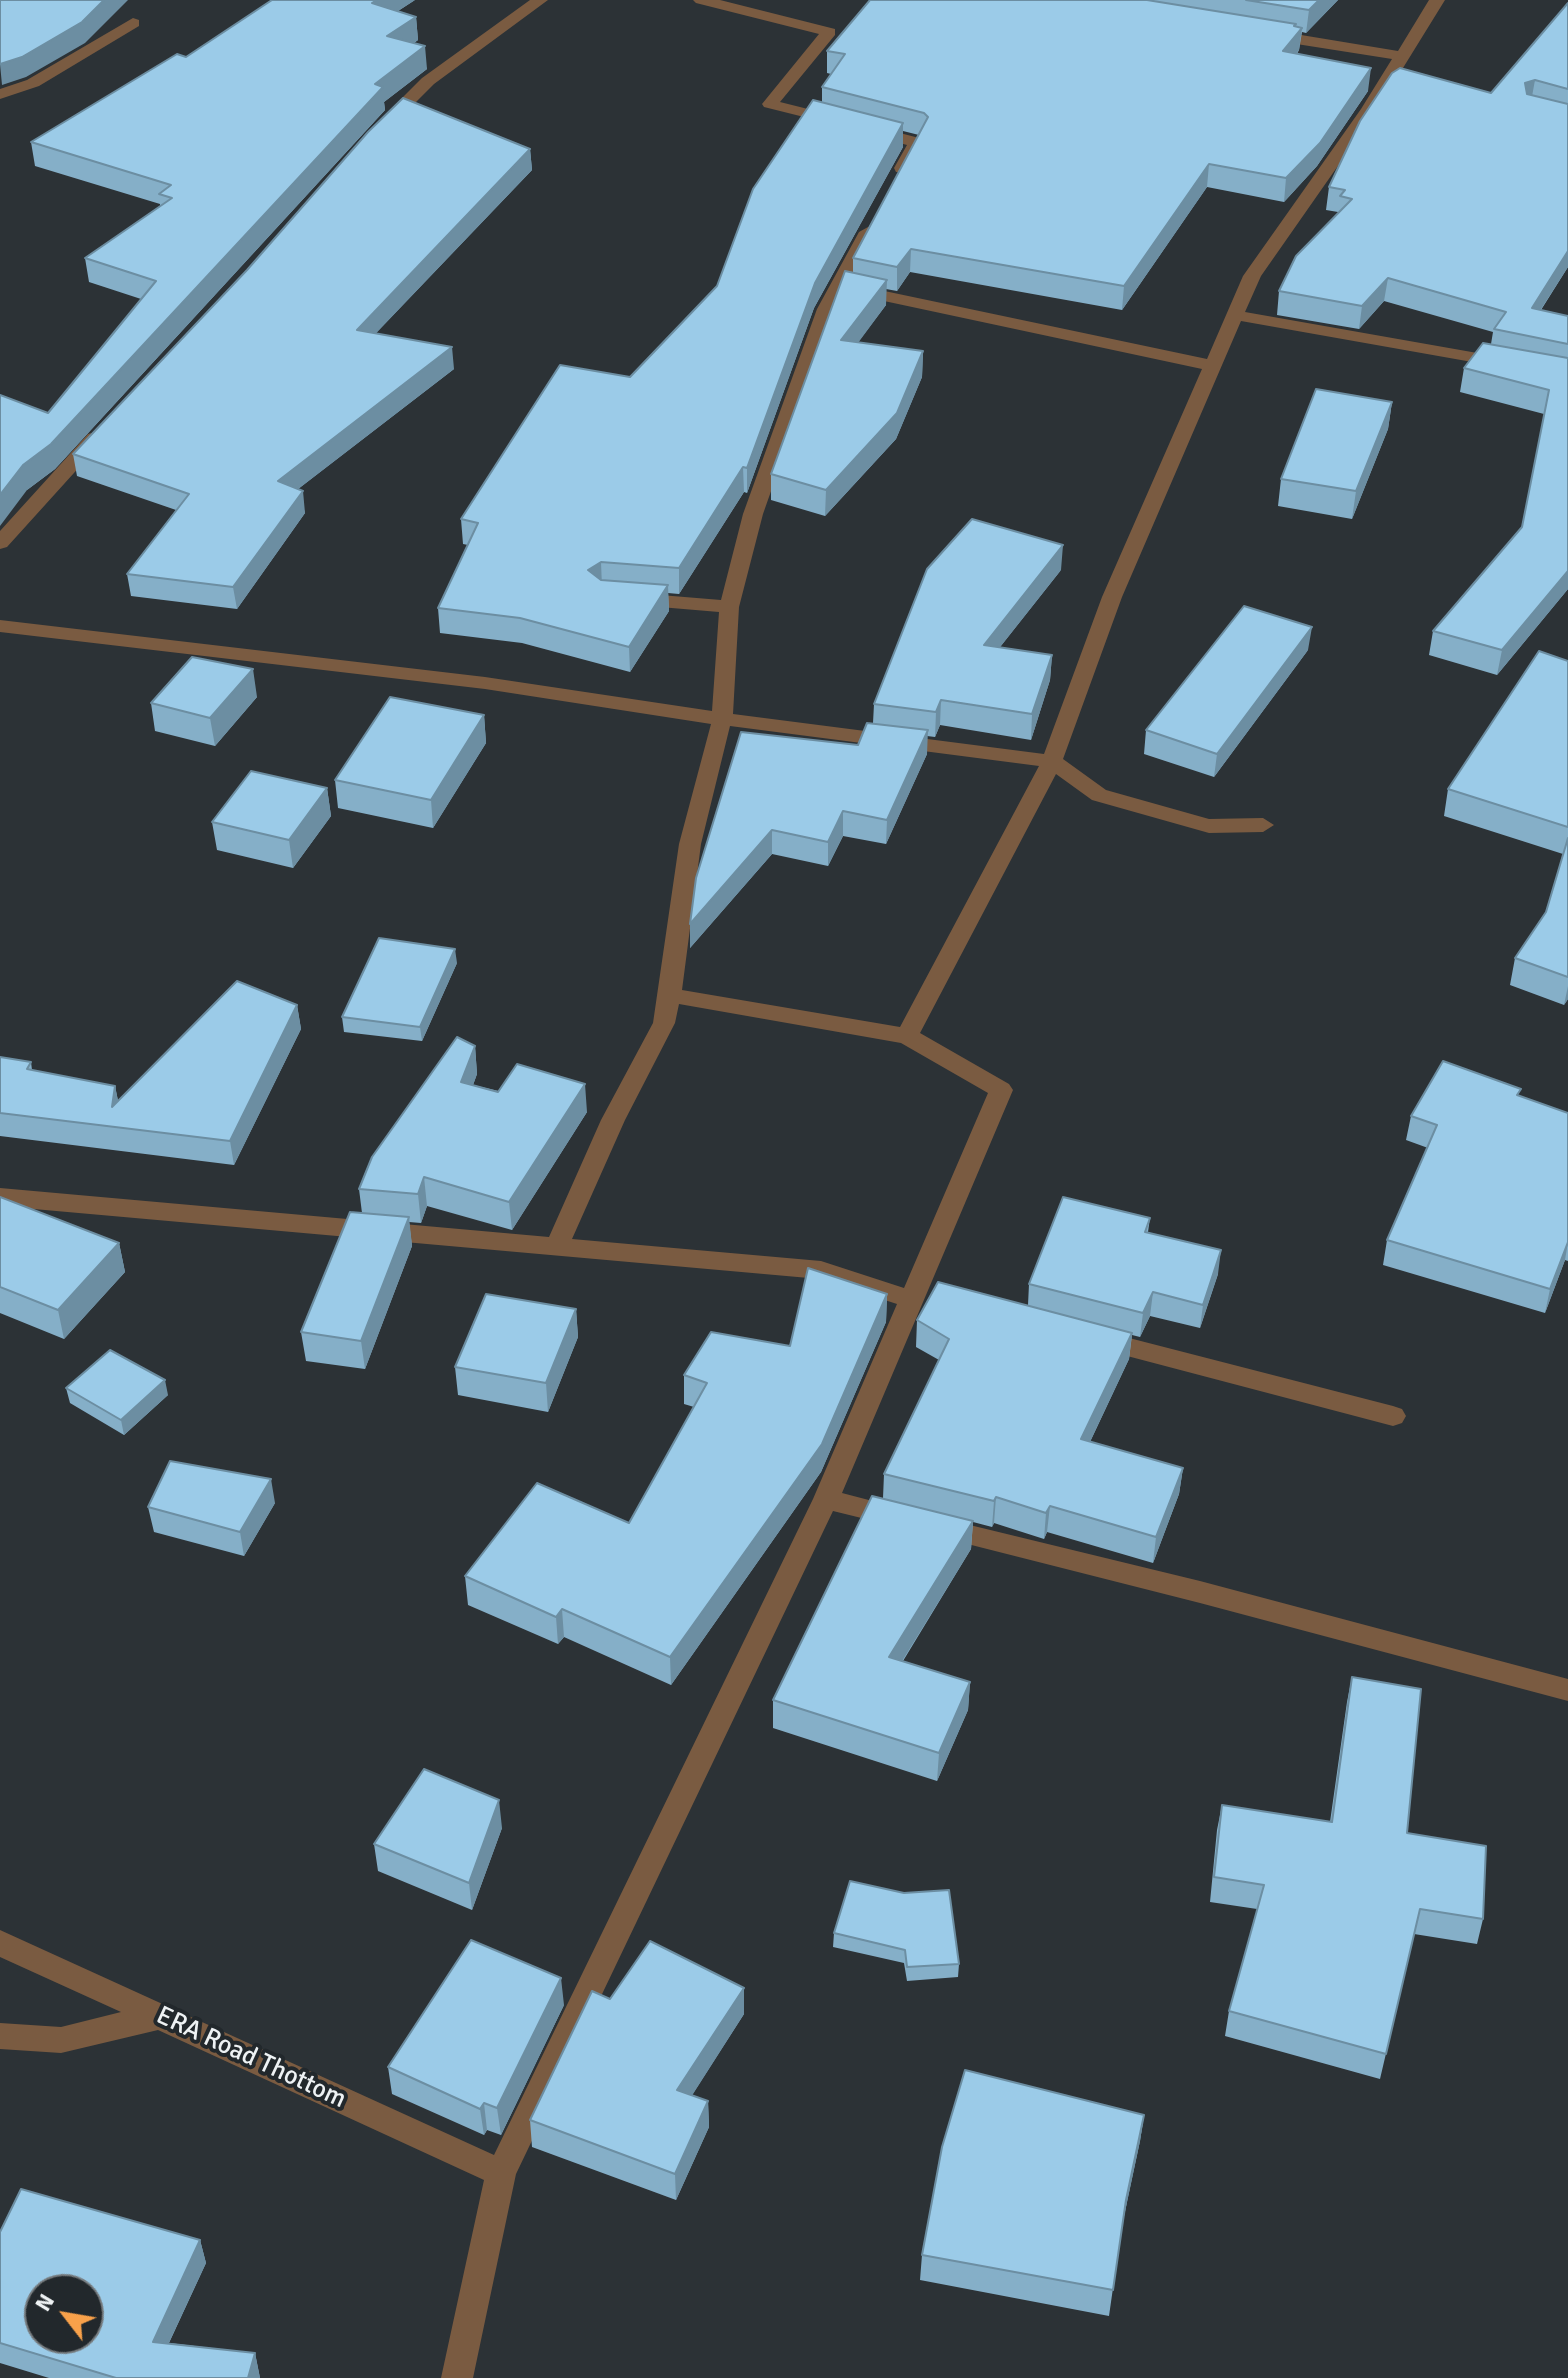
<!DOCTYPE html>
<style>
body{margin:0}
#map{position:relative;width:1568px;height:2378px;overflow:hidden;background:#2c3236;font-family:Signika,sans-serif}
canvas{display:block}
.north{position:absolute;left:24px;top:2274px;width:80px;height:80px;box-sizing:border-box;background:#22282c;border:2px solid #74797c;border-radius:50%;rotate:301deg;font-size:22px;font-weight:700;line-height:32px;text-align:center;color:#eef2f4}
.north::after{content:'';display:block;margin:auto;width:28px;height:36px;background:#f8a14a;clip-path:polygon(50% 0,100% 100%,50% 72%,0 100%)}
</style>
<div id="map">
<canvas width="1568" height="2378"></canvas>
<div class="north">N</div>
</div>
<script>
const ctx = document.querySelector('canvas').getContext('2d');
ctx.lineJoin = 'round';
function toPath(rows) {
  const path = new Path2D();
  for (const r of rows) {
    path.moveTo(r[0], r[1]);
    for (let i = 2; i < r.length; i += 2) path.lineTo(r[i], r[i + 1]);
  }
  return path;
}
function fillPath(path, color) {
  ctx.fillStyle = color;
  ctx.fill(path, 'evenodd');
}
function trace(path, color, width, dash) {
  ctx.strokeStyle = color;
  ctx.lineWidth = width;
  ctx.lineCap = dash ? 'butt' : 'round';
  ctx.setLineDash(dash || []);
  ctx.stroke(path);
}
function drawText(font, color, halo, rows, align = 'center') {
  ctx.font = font + ' Signika,sans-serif';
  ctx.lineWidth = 8;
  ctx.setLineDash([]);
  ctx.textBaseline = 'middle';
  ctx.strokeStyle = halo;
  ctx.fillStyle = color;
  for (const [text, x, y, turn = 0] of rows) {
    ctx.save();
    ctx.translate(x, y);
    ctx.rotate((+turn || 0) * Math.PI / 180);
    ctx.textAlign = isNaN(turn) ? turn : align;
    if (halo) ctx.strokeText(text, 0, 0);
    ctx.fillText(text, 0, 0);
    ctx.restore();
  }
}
fillPath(toPath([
 [530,0,548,0,434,84,392,126,380,126,380,120,422,78,530,0],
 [693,0,720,0,835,29,835,35,780,102,840,117,840,123,828,123,764,107,762,104,819,34,696,3,693,0],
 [1429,0,1445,0,1377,110,1261,276,1245,312,1568,369,1568,379,1241,321,1122,597,1063,759,1106,790,1209,819,1263,818,1274,825,1263,832,1209,833,1092,800,1056,774,920,1033,1009,1084,1013,1090,842,1493,907,1510,911,1517,907,1524,898,1527,833,1511,516,2174,473,2378,441,2378,484,2180,158,2030,61,2053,0,2049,0,2023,61,2027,121,2012,0,1957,0,1930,494,2155,813,1499,897,1304,820,1279,0,1206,0,1188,549,1237,601,1120,653,1023,679,844,711,724,485,689,0,632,0,620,485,677,712,711,719,612,636,605,626,599,636,593,721,600,743,514,817,309,859,232,868,227,877,232,835,309,763,514,739,607,733,714,1044,754,1102,597,1202,369,856,295,847,290,856,285,1207,359,1243,276,1361,109,1392,59,1271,40,1263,35,1271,30,1398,51,1429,0],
 [730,726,1039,766,900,1027,682,990,701,844,730,726],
 [679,1004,901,1043,988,1093,904,1288,821,1261,572,1239,625,1120,675,1023,679,1004],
 [133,18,139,20,139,26,39,86,0,99,0,89,27,80,133,18],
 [873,126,923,139,925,142,908,172,896,172,894,168,907,145,867,134,865,131,867,128,873,126],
 [95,432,102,434,104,438,102,442,7,547,0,549,0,531,88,434,95,432],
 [1102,1331,1393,1406,1402,1409,1406,1416,1402,1423,1393,1426,1093,1347,1089,1340,1093,1333,1102,1331],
 [941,1518,1200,1581,1568,1679,1568,1701,1200,1603,932,1535,928,1528,932,1521,941,1518]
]), '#7a5b41');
fillPath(toPath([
 [415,0,398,11,416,17,418,40,414,43,427,69,384,102,385,110,55,469,27,490,48,413,141,299,89,282,85,258,160,206,160,204,35,166,31,142,186,57],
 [870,0,1338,0,1306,33,1302,32,1299,50,1297,54,1368,91,1317,166,1284,202,1207,187,1122,310,910,272,897,291,886,289,886,305,858,342,923,351,922,377,896,439,825,516,771,500,771,474,853,273,853,258,919,135,903,131,903,147,814,308,747,493,744,492,679,594,668,593,669,611,630,672,522,643,440,633,438,608,468,545,463,544,461,519,630,377,717,286,822,102,822,87,831,74,827,73,827,51],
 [1568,3,1568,267,1541,310,1568,316,1568,589,1497,675,1429,655,1433,631,1522,527,1544,414,1460,392,1464,368,1491,344,1493,332,1384,301,1359,329,1277,315,1279,291,1338,213,1338,212,1326,210,1329,187,1491,93],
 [530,149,532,170,376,333,454,369,298,489,305,513,237,609,131,596,127,574,176,510,77,476,73,454],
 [1392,402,1388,429,1352,519,1278,506,1281,479],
 [1061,570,1000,647,1052,655,1050,680,1031,740,940,725,935,737,927,736,927,754,886,844,843,836,828,866,772,854,690,948,696,878,858,745,873,723,874,704],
 [1308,650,1214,777,1144,754,1146,730],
 [1568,661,1568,999,1564,1005,1510,985,1515,958,1546,912,1563,854,1444,816,1448,789],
 [257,697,215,746,155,731,151,703],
 [484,715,486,743,433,828,338,808,335,780],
 [327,788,331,816,293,868,217,850,212,822],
 [457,963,422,1041,344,1032,342,1017],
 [297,1005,301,1029,234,1165,0,1136,0,1057,31,1062,32,1070,115,1086,118,1101],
 [475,1046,477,1074,473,1085,587,1112,512,1230,427,1206,421,1223,409,1222,412,1246,365,1369,306,1361,301,1332,362,1213,359,1189],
 [1520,1096,1568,1113,1568,1261,1565,1260,1545,1313,1383,1265,1387,1240,1428,1148,1406,1140,1411,1116],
 [0,1197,119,1243,125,1272,64,1339,0,1313],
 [1150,1218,1148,1232,1218,1274,1200,1328,1150,1316,1140,1337,1132,1335,1129,1359,1090,1442,1183,1468,1179,1494,1153,1563,1047,1532,1044,1539,994,1523,992,1527,973,1522,971,1549,903,1661,970,1682,968,1710,937,1781,773,1728,773,1700,883,1498,884,1474,939,1360,916,1347,917,1320,1028,1305,1029,1284],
 [887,1294,886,1322,821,1472,671,1685,564,1637,558,1644,468,1605,465,1576,629,1523,694,1407,684,1404,684,1375,790,1346],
 [576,1309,578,1337,548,1412,458,1395,455,1367],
 [66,1388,168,1395,124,1435,70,1403],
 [275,1503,244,1556,154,1532,148,1507],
 [1352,1677,1407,1833,1483,1919,1477,1944,1414,1934,1380,2079,1225,2036,1229,2011,1257,1909,1210,1902,1217,1830,1222,1805,1330,1822,1347,1702],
 [502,1828,472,1910,378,1871,374,1844],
 [850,1881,959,1964,958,1977,907,1981,904,1963,833,1947,834,1933],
 [610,1999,744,2014,692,2095,708,2101,709,2127,676,2200,532,2147,530,2120],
 [564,2005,501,2135,487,2130,484,2135,392,2094,388,2067],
 [1144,2115,1140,2141,1122,2225,1109,2316,920,2280,922,2255],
 [0,2232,200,2240,206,2263,169,2343,255,2353,260,2378,49,2378,0,2363]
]), '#85afc8');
fillPath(toPath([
 [104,0,128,0,85,43,26,77,2,85,0,64],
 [377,0,415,0,375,26,372,3],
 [1319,0,1338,0,1306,33,1309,10],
 [416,17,418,40,389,59,387,36],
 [1296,24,1295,37,1302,28,1299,50,1280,74,1283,51],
 [425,46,427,69,384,102,385,110,55,469,27,490,0,526,0,495,23,465,375,84],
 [1371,68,1368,91,1317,166,1284,202,1286,178],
 [1535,80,1531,102,1522,105,1525,83],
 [903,123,903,147,814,308,747,493,747,468,815,283],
 [530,149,532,170,359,351,357,330],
 [1209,164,1207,187,1122,310,1124,286],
 [911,249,910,272,897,291,897,267],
 [1568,251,1568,267,1527,331,1532,308],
 [1388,278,1384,301,1359,329,1362,306],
 [887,280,886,305,841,366,841,340],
 [452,347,454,369,280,503,278,481],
 [923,351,922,377,896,439,825,516,826,490],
 [1392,402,1388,429,1352,519,1356,491],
 [743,467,744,492,679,594,679,568],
 [303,491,305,513,237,609,233,587],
 [1063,545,1061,570,982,670,984,645],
 [601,562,602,587,588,570],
 [1568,571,1568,589,1497,675,1502,650],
 [668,585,669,611,630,672,629,647],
 [1312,627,1308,650,1214,777,1217,754],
 [1052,655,1050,680,1031,740,1032,714],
 [253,669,257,697,215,746,210,718],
 [941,700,940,725,935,737,936,712],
 [484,715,486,743,433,828,431,800],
 [928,730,927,754,886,844,887,820],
 [327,788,331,816,293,868,289,840],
 [843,811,843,836,828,866,828,842],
 [772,830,772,854,690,948,690,924],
 [455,949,457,963,422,1041,420,1027],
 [1568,986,1568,999,1564,1005],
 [297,1005,301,1029,234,1165,230,1141],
 [475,1046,477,1074,464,1110,461,1082],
 [585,1084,587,1112,512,1230,509,1202],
 [115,1086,120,1110,112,1107],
 [424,1177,427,1206,421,1223,418,1194],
 [409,1217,412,1246,365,1369,361,1341],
 [1568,1242,1565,1260,1545,1313,1550,1289],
 [119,1243,125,1272,64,1339,58,1310],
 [1221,1250,1218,1274,1200,1328,1203,1305],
 [1153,1292,1150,1316,1140,1337,1143,1313],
 [887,1294,886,1322,821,1472,671,1685,670,1657],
 [576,1309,578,1337,548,1412,546,1383],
 [1132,1333,1129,1359,1079,1465,1081,1439],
 [165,1380,168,1395,124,1435,121,1420],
 [1183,1468,1179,1494,1153,1563,1156,1537],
 [271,1479,275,1503,244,1556,240,1532],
 [996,1497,994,1523,992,1527,994,1501],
 [1050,1506,1047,1532,1044,1539,1046,1513],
 [973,1521,971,1549,888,1684,889,1657],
 [562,1609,564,1637,558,1644,556,1617],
 [970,1682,968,1710,937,1781,939,1753],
 [499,1800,502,1828,472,1910,469,1883],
 [561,1978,564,2005,501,2135,497,2108],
 [744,1988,744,2014,679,2116,677,2090],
 [708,2101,709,2127,676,2200,675,2174],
 [484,2103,487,2130,484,2135,480,2109],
 [1144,2115,1140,2141,1122,2226,1126,2200],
 [200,2240,206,2263,159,2364,153,2342],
 [255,2353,260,2378,248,2378]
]), '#6c8ea2');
const building = toPath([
 [0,0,104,0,82,22,22,57,0,64,0,0],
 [272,0,377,0,372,3,416,17,387,36,425,46,375,84,383,87,51,444,23,465,0,495,0,395,48,413,156,281,85,258,172,198,159,194,171,185,31,142,177,54,186,57,272,0],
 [870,0,1147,0,1296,24,1294,26,1302,28,1283,51,1371,68,1320,143,1286,178,1209,164,1124,286,911,249,897,267,853,258,928,117,924,113,822,87,845,54,827,51,870,0],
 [1246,0,1319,0,1309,10,1246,0],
 [1568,3,1568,89,1535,80,1525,83,1527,94,1568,104,1568,251,1532,308,1568,316,1568,344,1494,329,1506,312,1388,278,1362,306,1279,291,1296,256,1352,199,1340,196,1345,190,1329,187,1360,121,1392,73,1400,68,1491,93,1568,3],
 [403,98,530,149,357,330,452,347,278,481,303,491,233,587,127,574,189,494,73,454,247,270,368,132,403,98],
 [813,100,903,123,815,283,747,468,743,467,679,568,601,562,588,570,601,580,668,585,629,647,520,618,438,608,478,523,461,519,560,365,630,377,717,286,753,189,813,100],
 [845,271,887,280,841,340,923,351,897,413,826,490,771,474,845,271],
 [1483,343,1568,358,1568,571,1502,650,1433,631,1522,527,1549,390,1464,368,1483,343],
 [1316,389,1392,402,1356,491,1281,479,1316,389],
 [972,519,1063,545,984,645,1052,655,1032,714,941,700,936,712,874,704,927,569,972,519],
 [1244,606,1312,627,1217,754,1146,730,1244,606],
 [1539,651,1568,661,1568,827,1448,789,1539,651],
 [192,657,253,669,210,718,151,703,192,657],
 [390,697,484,715,431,800,335,780,390,697],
 [867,723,928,730,887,820,843,811,828,842,772,830,690,924,696,878,741,732,858,745,867,723],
 [251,771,327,788,289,840,212,822,251,771],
 [1568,838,1568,977,1515,958,1546,912,1568,838],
 [379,938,455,949,420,1027,342,1017,379,938],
 [237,981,297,1005,230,1141,0,1113,0,1057,31,1062,27,1069,115,1086,112,1107,237,981],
 [457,1037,475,1046,461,1082,498,1092,517,1064,585,1084,509,1202,424,1177,418,1194,359,1189,372,1157,457,1037],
 [1443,1061,1521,1089,1517,1095,1568,1113,1568,1242,1550,1289,1387,1240,1437,1125,1411,1116,1443,1061],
 [0,1197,119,1243,58,1310,0,1287,0,1197],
 [1063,1197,1150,1218,1145,1232,1221,1250,1203,1305,1153,1292,1143,1313,1029,1284,1063,1197],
 [350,1212,409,1217,361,1341,301,1332,350,1212],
 [808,1268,887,1294,822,1444,670,1657,562,1609,556,1617,465,1576,537,1483,629,1523,707,1383,684,1375,711,1332,790,1346,808,1268],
 [938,1282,1132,1333,1081,1439,1183,1468,1156,1537,1050,1506,1046,1513,996,1497,994,1501,884,1474,949,1339,917,1320,938,1282],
 [486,1294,576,1309,546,1383,455,1367,486,1294],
 [110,1350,165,1380,121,1420,66,1388,110,1350],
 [170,1461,271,1479,240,1532,148,1507,170,1461],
 [872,1496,973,1521,889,1657,970,1682,939,1753,773,1700,872,1496],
 [1352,1677,1421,1689,1407,1833,1486,1846,1483,1919,1420,1909,1386,2054,1229,2011,1264,1885,1214,1877,1222,1805,1332,1822,1352,1677],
 [424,1769,499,1800,469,1883,374,1844,424,1769],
 [850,1881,904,1893,949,1890,959,1964,907,1967,905,1950,834,1933,850,1881],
 [471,1940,561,1978,497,2108,484,2103,480,2109,388,2067,471,1940],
 [650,1941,744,1988,677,2090,708,2101,675,2174,530,2120,592,1991,610,1999,650,1941],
 [965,2070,1144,2115,1126,2200,1113,2290,922,2255,942,2147,965,2070],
 [21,2189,200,2240,153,2342,255,2353,248,2378,116,2378,0,2343,0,2232,21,2189],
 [40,2290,88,2290,88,2338,40,2338,40,2290]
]);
fillPath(building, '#9bcbe8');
trace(building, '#6c8ea2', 2);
drawText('26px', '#eef2f4', '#22282c', [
 ["ERA Road Thottom",251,2058,25]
]);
</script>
